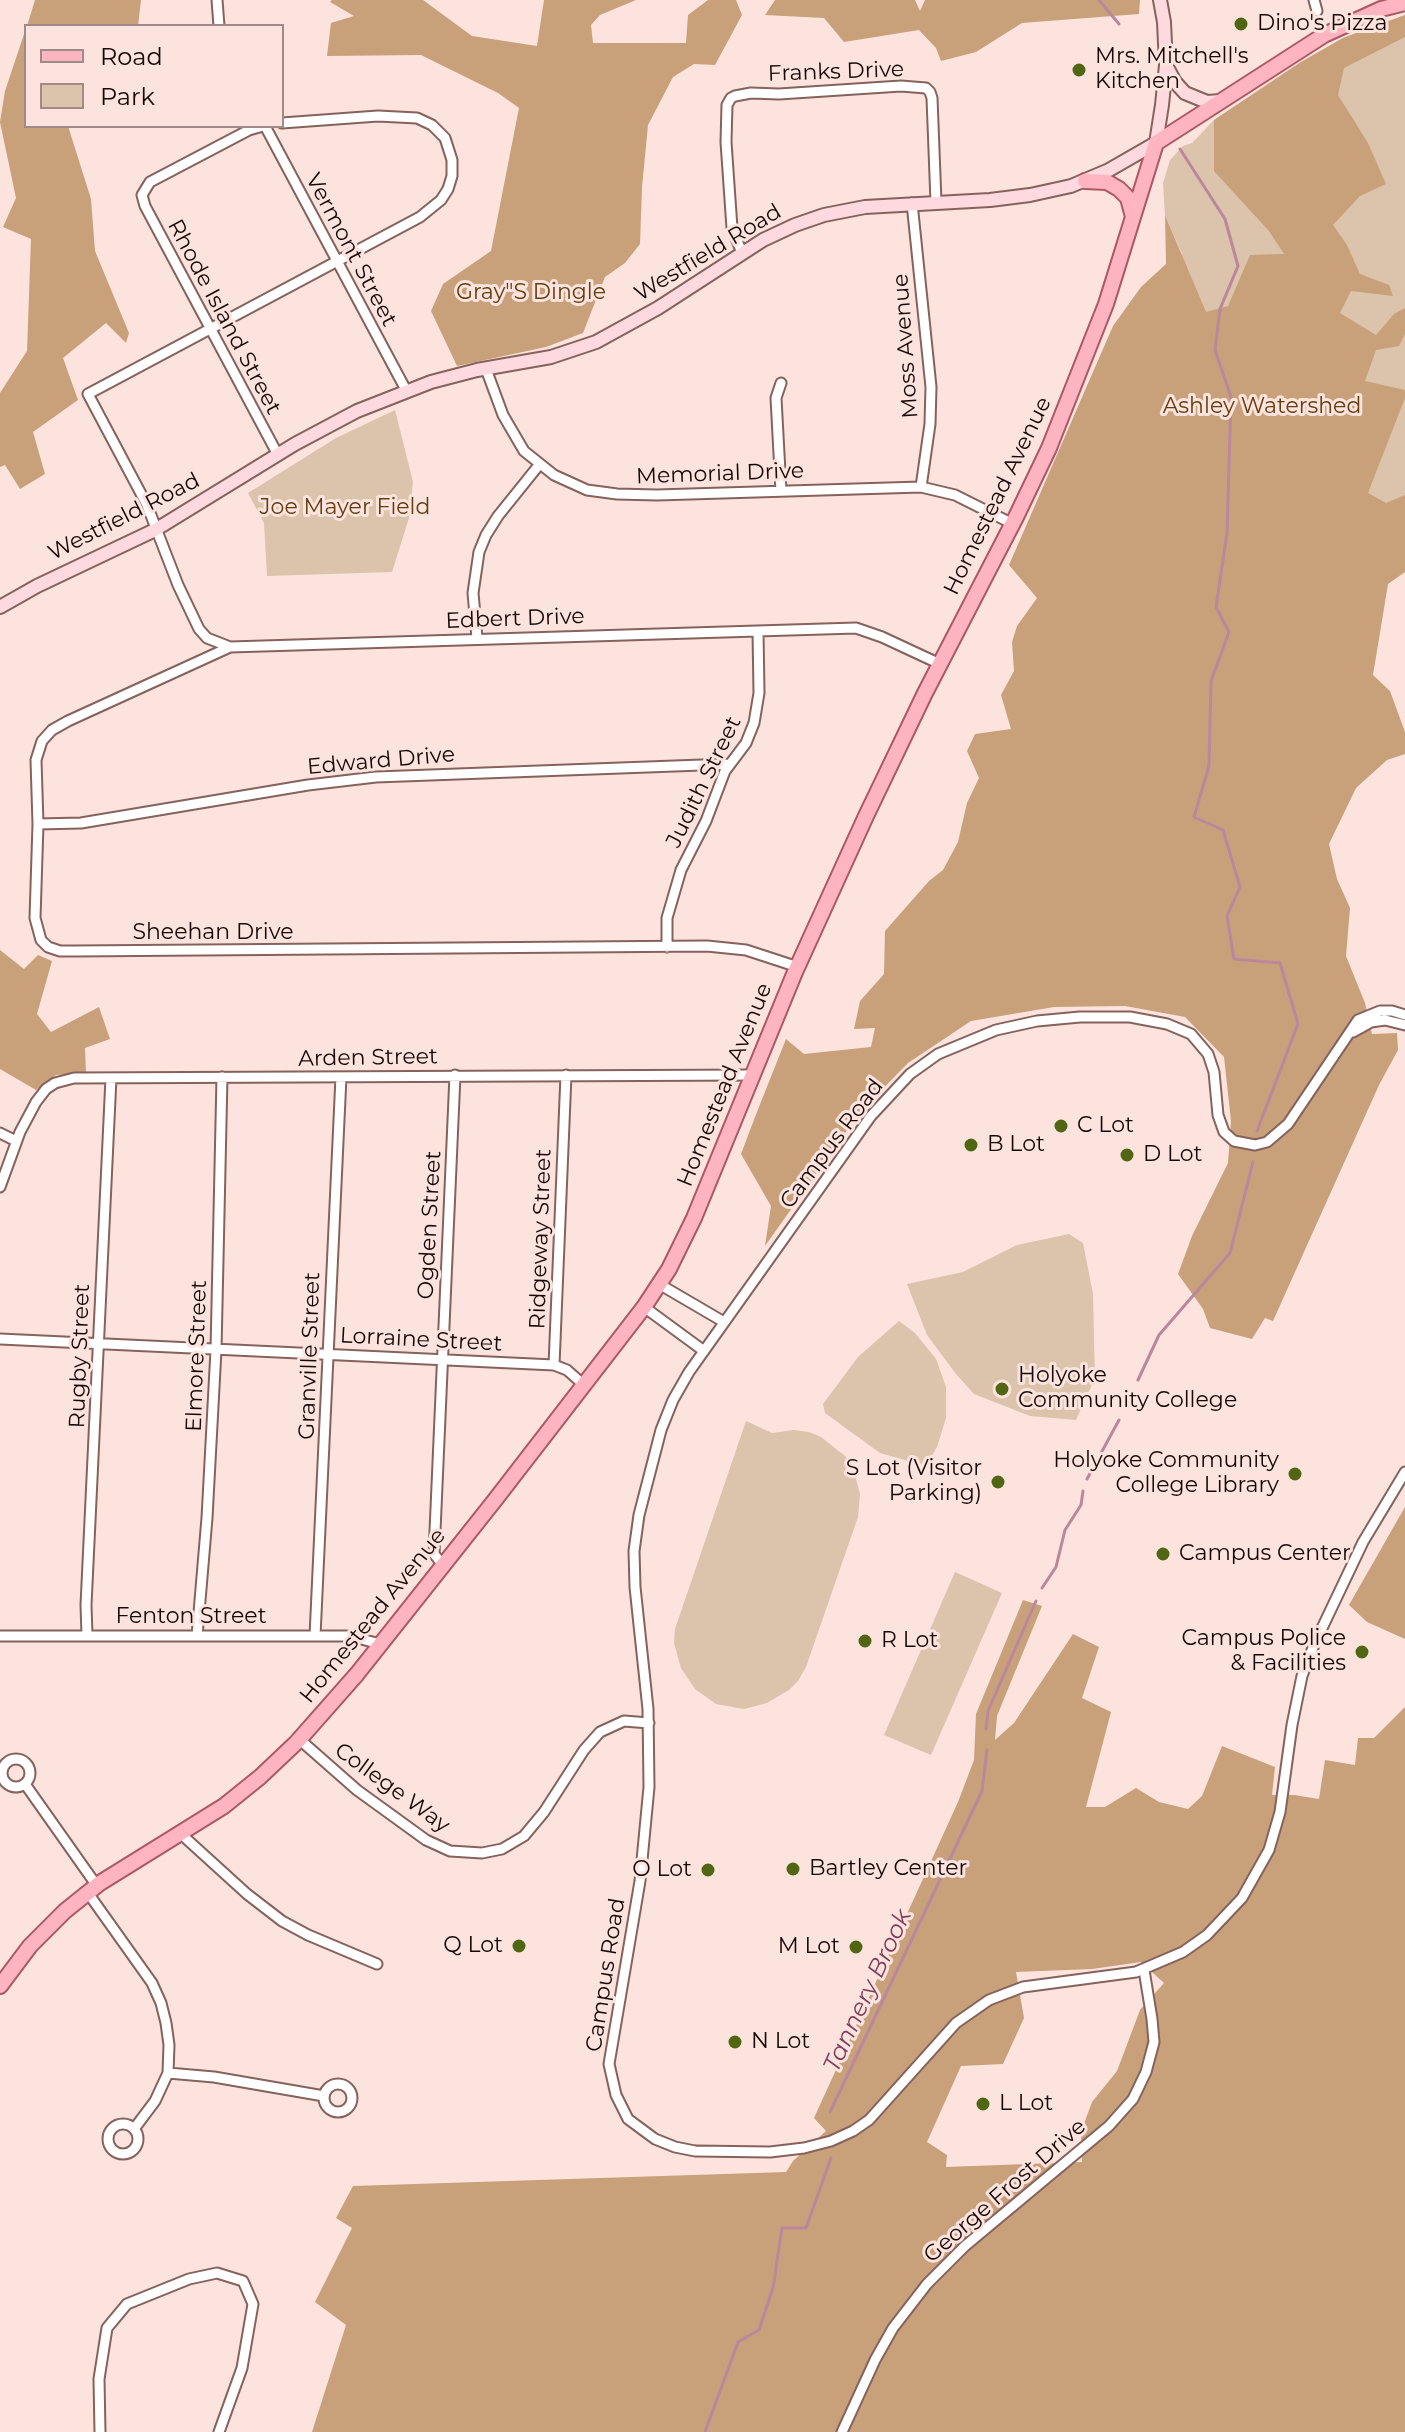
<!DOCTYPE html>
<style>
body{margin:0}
#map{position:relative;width:1405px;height:2432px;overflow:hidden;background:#fce3de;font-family:Montserrat,sans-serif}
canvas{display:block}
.legend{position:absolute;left:24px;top:24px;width:260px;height:104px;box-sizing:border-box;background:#fce3de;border:2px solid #a08b88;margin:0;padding:10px 14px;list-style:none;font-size:24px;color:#150807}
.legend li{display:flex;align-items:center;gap:16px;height:40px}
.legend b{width:40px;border:2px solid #a08b88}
</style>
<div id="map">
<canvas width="1405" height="2432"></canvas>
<ul class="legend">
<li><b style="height:10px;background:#feb5c1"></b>Road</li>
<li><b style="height:22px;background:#dcc3ab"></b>Park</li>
</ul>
</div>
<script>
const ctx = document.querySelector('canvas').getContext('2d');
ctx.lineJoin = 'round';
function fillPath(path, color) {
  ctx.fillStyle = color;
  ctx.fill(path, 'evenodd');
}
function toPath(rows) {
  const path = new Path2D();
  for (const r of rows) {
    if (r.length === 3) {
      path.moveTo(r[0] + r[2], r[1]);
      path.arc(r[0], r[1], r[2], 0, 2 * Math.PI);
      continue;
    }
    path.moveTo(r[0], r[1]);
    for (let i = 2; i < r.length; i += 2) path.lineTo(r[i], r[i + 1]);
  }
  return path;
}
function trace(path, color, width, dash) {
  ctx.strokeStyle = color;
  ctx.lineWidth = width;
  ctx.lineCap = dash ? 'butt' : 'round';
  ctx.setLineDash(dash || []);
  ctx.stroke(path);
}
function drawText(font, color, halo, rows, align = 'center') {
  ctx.font = font + ' Montserrat,sans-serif';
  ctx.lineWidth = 6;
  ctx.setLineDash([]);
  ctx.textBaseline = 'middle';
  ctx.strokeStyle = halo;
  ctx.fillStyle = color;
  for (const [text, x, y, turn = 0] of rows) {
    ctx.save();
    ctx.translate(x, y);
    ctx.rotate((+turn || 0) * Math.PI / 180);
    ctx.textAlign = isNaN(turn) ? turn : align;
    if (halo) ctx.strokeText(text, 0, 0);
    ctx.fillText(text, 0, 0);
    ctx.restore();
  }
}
fillPath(toPath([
 [1405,15,1405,543,1009,565,1182,254,1165,215,1163,183,1170,160,1183,146,1192,143,1214,120,1301,62,1343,38],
 [395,410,413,482,409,518,392,572,267,576,264,523,248,493,336,438],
 [1069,1234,1083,1243,1093,1294,1095,1378,1076,1420,1030,1416,974,1394,956,1374,927,1335,907,1284,963,1272,1017,1245],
 [899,1321,915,1333,936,1359,946,1387,946,1418,937,1447,926,1466,880,1453,825,1413,823,1404,858,1357],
 [746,1421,772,1433,794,1430,809,1432,821,1437,845,1456,853,1468,860,1494,858,1517,806,1667,798,1681,789,1690,767,1703,744,1709,716,1704,695,1689,681,1668,674,1643,675,1629],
 [955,1572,1002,1593,931,1755,884,1735]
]), '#dcc3ab');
fillPath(toPath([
 [35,0,141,0,138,26,27,26],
 [332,0,423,0,472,36,537,46,544,0,636,0,600,15,591,25,593,43,686,43,688,15,708,0,736,0,742,15,715,65,694,64,673,77,648,125,642,187,640,244,625,263,605,277,583,333,546,347,457,366,431,311,443,284,491,251,519,108,498,93,421,55,327,56,331,23,354,16,330,2],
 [775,0,915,0,920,11,925,0,1140,0,1139,14,1022,23,976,52,941,61,936,48,919,30,844,42,824,18,765,15],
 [1405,15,1405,37,1344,68,1338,95,1368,143,1386,184,1360,196,1333,225,1347,245,1360,274,1389,285,1393,296,1351,291,1340,313,1376,335,1394,314,1405,308,1405,334,1399,346,1376,350,1365,381,1405,390,1405,398,1368,493,1386,503,1405,495,1405,572,1388,584,1373,675,1390,691,1405,732,1405,754,1387,760,1356,788,1329,844,1337,879,1350,908,1346,956,1365,1003,1372,1034,1397,1033,1398,1050,1379,1085,1273,1321,1265,1318,1252,1339,1210,1328,1203,1309,1178,1274,1192,1236,1228,1163,1231,1121,1224,1057,1185,1017,1125,1006,1054,1007,971,1021,908,1063,860,1112,765,1246,771,1206,741,1154,755,1117,786,1039,804,1054,871,1047,875,1028,854,1029,860,1001,884,974,885,931,929,881,943,870,958,842,967,803,979,778,967,751,975,734,1011,729,1001,695,1014,671,1012,642,1017,626,1037,598,1009,565,1113,326,1141,287,1166,264,1165,215,1206,312,1228,306,1250,255,1284,254,1269,231,1214,171,1214,120,1301,62,1343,38],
 [26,28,26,126,68,126,91,199,95,251,129,333,126,343,106,323,63,358,78,400,33,432,45,474,20,489,5,465,0,467,0,393,27,351,31,239,3,227,16,198,0,122,5,91],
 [0,950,24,969,38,955,52,961,37,1014,51,1032,99,1007,110,1039,85,1048,86,1073,56,1075,36,1090,0,1069],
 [1405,1507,1405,1639,1367,1622,1349,1605],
 [1023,1600,1042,1606,997,1716,995,1740,1014,1723,1073,1634,1099,1647,1082,1698,1111,1712,1086,1807,1105,1807,1136,1788,1159,1802,1188,1809,1202,1796,1222,1746,1275,1767,1272,1795,1294,1795,1319,1799,1325,1760,1355,1765,1358,1738,1374,1738,1405,1707,1405,2432,312,2432,346,2325,315,2302,352,2228,336,2218,353,2186,786,2172,793,2161,826,2131,814,2118,958,1802,974,1760,976,1714],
 [1141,1962,1164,1983,1140,2010,1117,2071,1092,2102,1081,2132,1082,2162,946,2167,947,2155,927,2142,961,2066,1003,2064,1024,2018,1016,1972,1092,1969]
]), '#c8a17a');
trace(toPath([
 [1099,0,1119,24],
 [1180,149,1225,219,1238,266,1220,309,1215,350,1231,397,1227,533,1216,607,1229,632,1211,681,1209,766,1194,817,1223,830,1240,887,1227,916,1234,959,1280,963,1298,1024,1257,1131],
 [1138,1380,1159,1335,1230,1253,1253,1162],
 [1087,1479,1119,1420],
 [1042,1588,1056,1567,1065,1530,1081,1505,1083,1491],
 [986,1729,988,1711,1036,1601],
 [830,2112,982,1791,987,1750],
 [705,2432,738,2342,759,2330,773,2288,782,2228,806,2228,831,2158]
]), '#bb879d', 3);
const street = toPath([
 [217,0,219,26],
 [1314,0,1317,11],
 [282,123,378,116,417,118,432,125,445,138,452,160,452,176,448,189,441,200,420,217,88,394,147,505,178,585,199,629,207,638,230,647,856,628,882,637,940,664],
 [263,126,249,130,150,182,142,195,145,206,278,455],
 [265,126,406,390],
 [912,203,931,387,930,424,921,487],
 [742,253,732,228,726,142,727,105,731,98,735,96,751,93,779,94,901,86,926,88,930,92,932,98,936,202],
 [486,369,503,415,524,451,554,475,587,490,617,494,657,495,921,487,955,495,1013,524],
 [781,491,776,398,781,383],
 [477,638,473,593,479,552,486,535,498,516,539,465],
 [230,647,68,721,52,730,42,741,36,760,38,824,35,918,41,940,48,947,60,951,75,951,707,946,746,950,798,967],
 [38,824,81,823,308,785,376,777,729,764],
 [667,947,667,918,681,870,706,821,725,771,746,743,754,723,759,693,758,631],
 [1405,1015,1392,1011,1380,1011,1358,1020,1288,1124,1267,1142,1255,1145,1234,1141,1224,1132,1218,1115,1214,1072,1208,1054,1191,1034,1167,1024,1130,1017,1080,1017,1037,1021,996,1030,938,1054,910,1074,871,1116,689,1372,673,1400,661,1430,639,1515,634,1551,635,1587,648,1709,649,1787,640,1881,609,2064,616,2095,628,2119,655,2139,675,2147,695,2151,770,2152,804,2148,831,2141,853,2131,869,2120,956,2023,989,2000,1023,1987,1136,1972,1183,1952,1207,1935,1242,1898,1269,1850,1280,1812,1292,1725,1302,1676,1314,1645,1363,1542,1405,1472],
 [1353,1032,1371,1022,1385,1020,1405,1025],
 [566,1075,554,1365,567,1370,585,1386],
 [0,1133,16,1141],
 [0,1187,20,1132,36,1102,46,1089,55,1083,74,1078,754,1075],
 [659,1284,724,1322],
 [644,1307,704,1351],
 [0,1339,554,1365],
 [443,1565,434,1554,455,1075],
 [87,1635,86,1605,111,1078],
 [0,1636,350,1636,380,1644],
 [197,1636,207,1518,216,1350,222,1077],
 [315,1636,341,1077],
 [299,1739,357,1790,426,1840,450,1851,482,1853,502,1849,524,1836,544,1812,584,1750,600,1732,624,1721,649,1723],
 [16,1773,14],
 [25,1784,97,1886],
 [181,1834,247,1894,282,1921,308,1935,377,1964],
 [88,1893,152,1983,161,2003,166,2023,169,2045,168,2073,155,2101,134,2129],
 [168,2073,214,2077,324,2096],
 [338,2098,14],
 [123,2139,15],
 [100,2432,99,2379,107,2328,127,2304,189,2279,217,2273,243,2281,253,2304,242,2368,219,2432],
 [842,2432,875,2360,893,2328,927,2284,965,2246,1109,2126,1133,2099,1146,2072,1154,2042,1152,2019,1144,1970]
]);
const secondary = toPath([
 [1167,67,1175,82,1185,93,1207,102,1221,101],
 [0,607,37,586,155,530,295,444,357,411,431,382,477,370,551,357,596,342,658,308,763,240,795,225,824,215,865,207,990,200,1030,195,1071,186,1109,170,1156,143,1162,105,1166,65,1164,22,1160,0]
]);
const primary = toPath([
 [1085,181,1107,182,1119,189,1128,198,1133,217],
 [0,1986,30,1946,65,1911,100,1883,224,1806,260,1777,297,1742,357,1674,495,1500,644,1307,669,1269,694,1218,795,972,866,816,925,693,1016,517,1049,448,1106,304,1156,143,1324,35,1381,9,1405,3]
]);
trace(street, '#86625c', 13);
trace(secondary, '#86625c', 16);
trace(primary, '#ac5865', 18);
trace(street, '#fff', 9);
trace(secondary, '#fedae0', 12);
trace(primary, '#feb5c1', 14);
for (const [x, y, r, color] of [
 [1241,24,8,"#516613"],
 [1079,70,8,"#516613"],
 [1061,1126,8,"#516613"],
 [971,1145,8,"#516613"],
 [1127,1155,8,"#516613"],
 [1002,1389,8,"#516613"],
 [1295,1474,8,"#516613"],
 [998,1482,8,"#516613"],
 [1163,1554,8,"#516613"],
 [865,1641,8,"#516613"],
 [1362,1652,8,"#516613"],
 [793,1869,8,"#516613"],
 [708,1870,8,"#516613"],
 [519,1946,8,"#516613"],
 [856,1947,8,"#516613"],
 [735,2042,8,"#516613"],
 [983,2104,8,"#516613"]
]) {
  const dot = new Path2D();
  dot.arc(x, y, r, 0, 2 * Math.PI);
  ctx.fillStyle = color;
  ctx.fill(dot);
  trace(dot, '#fce3de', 3);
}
drawText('22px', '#150807', '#fce3de', [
 ["Dino's Pizza",1257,24],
 ["Mrs. Mitchell's",1095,57],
 ["Kitchen",1095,82],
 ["C Lot",1077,1126],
 ["B Lot",987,1145],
 ["D Lot",1143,1155],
 ["Holyoke",1018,1376],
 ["Community College",1018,1401],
 ["Holyoke Community",1279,1461,"right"],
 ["College Library",1279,1486,"right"],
 ["S Lot (Visitor",982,1469,"right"],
 ["Parking)",982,1494,"right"],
 ["Campus Center",1179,1554],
 ["Campus Police",1346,1639,"right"],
 ["& Facilities",1346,1664,"right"],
 ["R Lot",881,1641],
 ["Bartley Center",809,1869],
 ["O Lot",692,1870,"right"],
 ["Q Lot",503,1946,"right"],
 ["M Lot",840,1947,"right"],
 ["N Lot",751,2042],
 ["L Lot",999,2104]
], 'left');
drawText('22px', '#150807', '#fce3de', [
 ["Franks Drive",836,72,-2],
 ["Vermont Street",351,250,62],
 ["Westfield Road",708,253,-31],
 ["Rhode Island Street",224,317,62],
 ["Moss Avenue",906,346,-94],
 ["Memorial Drive",720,474,-2],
 ["Homestead Avenue",998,496,-64],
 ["Westfield Road",124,517,-27],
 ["Edbert Drive",515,619,-2],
 ["Edward Drive",381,761,-5],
 ["Judith Street",704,782,-64],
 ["Sheehan Drive",213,933],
 ["Arden Street",368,1058,-1],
 ["Homestead Avenue",725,1085,-68],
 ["Campus Road",832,1144,-53],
 ["Ogden Street",430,1225,-87],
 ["Ridgeway Street",541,1239,-88],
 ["Lorraine Street",421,1340,3],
 ["Rugby Street",80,1356,-88],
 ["Elmore Street",197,1356,-88],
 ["Granville Street",310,1356,-88],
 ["Homestead Avenue",373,1616,-51],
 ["Fenton Street",191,1617],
 ["College Way",392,1788,36],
 ["Campus Road",606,1975,-81],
 ["George Frost Drive",1005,2191,-41]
]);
drawText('22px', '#643e0e', '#fce3de', [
 ["Gray\"S Dingle",531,293],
 ["Ashley Watershed",1262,407],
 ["Joe Mayer Field",345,508]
]);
drawText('italic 24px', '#803e5d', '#fce3de', [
 ["Tannery Brook",868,1991,-65]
]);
</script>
